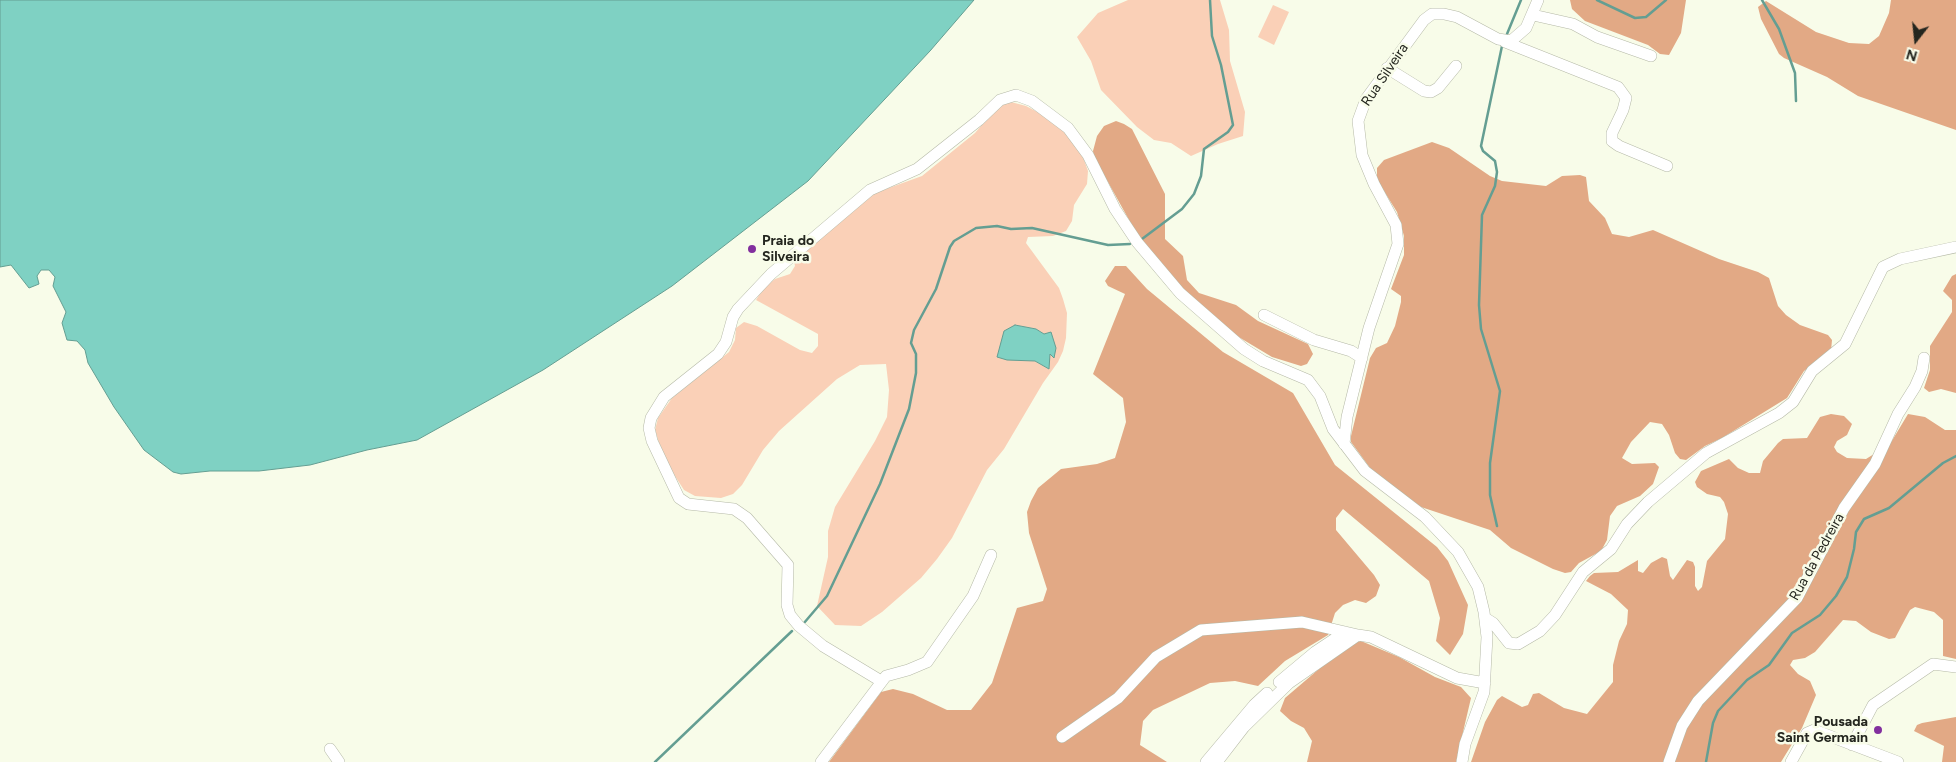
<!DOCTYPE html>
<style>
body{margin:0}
#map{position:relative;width:1956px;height:762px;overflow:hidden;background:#f8fce9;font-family:Figtree,sans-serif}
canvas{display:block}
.north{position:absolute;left:1891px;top:15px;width:50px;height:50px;-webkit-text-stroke:4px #f8fce9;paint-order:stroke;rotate:196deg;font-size:14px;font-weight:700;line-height:20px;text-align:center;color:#24261f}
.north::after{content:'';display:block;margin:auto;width:18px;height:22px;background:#24261f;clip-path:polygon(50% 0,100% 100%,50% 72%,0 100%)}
</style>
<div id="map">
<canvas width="1956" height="762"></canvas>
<div class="north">N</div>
</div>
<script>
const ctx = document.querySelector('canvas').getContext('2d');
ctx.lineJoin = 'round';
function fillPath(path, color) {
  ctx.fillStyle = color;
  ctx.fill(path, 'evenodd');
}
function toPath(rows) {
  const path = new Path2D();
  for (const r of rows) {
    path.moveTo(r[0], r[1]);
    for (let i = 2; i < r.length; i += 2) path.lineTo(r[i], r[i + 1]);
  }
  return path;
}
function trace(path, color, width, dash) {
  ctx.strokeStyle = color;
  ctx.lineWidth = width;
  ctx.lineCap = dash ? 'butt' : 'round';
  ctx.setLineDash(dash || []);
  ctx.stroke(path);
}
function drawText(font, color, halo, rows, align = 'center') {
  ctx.font = font + ' Figtree,sans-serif';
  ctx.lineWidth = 5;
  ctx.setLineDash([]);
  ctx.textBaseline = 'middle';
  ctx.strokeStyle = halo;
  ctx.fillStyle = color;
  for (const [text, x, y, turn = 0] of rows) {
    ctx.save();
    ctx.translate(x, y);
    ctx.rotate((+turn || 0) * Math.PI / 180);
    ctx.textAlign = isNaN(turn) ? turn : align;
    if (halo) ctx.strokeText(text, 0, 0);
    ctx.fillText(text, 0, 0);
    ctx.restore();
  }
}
fillPath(toPath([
 [1128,0,1220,0,1229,30,1230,61,1245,112,1243,136,1218,144,1191,156,1171,143,1154,140,1137,127,1101,90,1091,61,1077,37,1098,13],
 [1273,5,1289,12,1274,45,1258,37],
 [1011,102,1026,106,1045,116,1068,134,1083,157,1088,171,1087,184,1074,205,1072,221,1066,231,1053,236,1028,237,1026,243,1059,288,1063,299,1067,313,1066,338,1063,351,1058,362,1043,383,1004,449,987,470,952,538,937,559,921,578,882,612,861,626,835,625,817,606,828,557,828,531,835,507,875,441,887,417,889,390,886,364,860,365,837,379,779,431,763,450,742,485,733,494,721,498,695,496,684,490,673,473,659,443,655,430,658,418,672,398,729,352,735,340,736,328,744,322,757,326,800,350,812,353,818,346,818,334,756,300,763,289,775,279,790,274,795,266,794,261,875,193,922,176,975,133,999,105],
 [1015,325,1036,329,1044,334,1049,369,1035,361]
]), '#fad0b7');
fillPath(toPath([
 [1570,0,1686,0,1681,33,1669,55,1660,54,1648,45,1585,21,1572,9],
 [1891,0,1956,0,1956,130,1858,96,1827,77,1784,58,1779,54,1761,19,1758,7,1766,1,1816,32,1849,43,1869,44,1879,36,1889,13],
 [1116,121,1124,124,1132,129,1165,194,1165,239,1183,256,1187,280,1199,293,1236,305,1258,321,1308,344,1313,354,1307,364,1301,366,1272,357,1237,336,1181,287,1138,236,1094,157,1093,151,1097,136,1104,126],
 [1432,142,1449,148,1490,176,1502,181,1546,186,1562,176,1580,175,1586,177,1589,201,1605,218,1612,234,1629,237,1653,230,1719,259,1758,272,1769,278,1778,306,1786,315,1800,325,1828,335,1832,340,1831,351,1804,371,1787,398,1722,438,1705,446,1686,460,1680,459,1675,453,1669,435,1662,424,1650,422,1631,442,1622,458,1632,464,1655,463,1659,467,1653,484,1640,496,1617,506,1610,516,1607,540,1601,551,1579,563,1571,572,1565,573,1553,569,1511,548,1490,530,1418,506,1373,472,1351,442,1351,436,1370,358,1376,348,1387,343,1395,326,1401,302,1401,296,1391,289,1404,255,1404,236,1397,212,1377,180,1377,168,1384,160],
 [1115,266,1126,266,1147,289,1223,352,1293,393,1335,465,1437,547,1448,561,1468,605,1463,634,1450,655,1436,641,1440,618,1429,581,1343,509,1336,518,1336,530,1374,575,1380,585,1376,596,1366,603,1355,600,1343,605,1335,613,1328,635,1285,661,1258,686,1235,681,1210,683,1153,710,1143,721,1140,745,1167,762,829,762,881,692,893,689,913,694,947,710,971,710,992,683,1017,608,1043,601,1047,589,1029,533,1027,512,1031,501,1038,488,1061,469,1097,464,1115,458,1126,422,1123,398,1093,374,1125,294,1108,286,1105,281],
 [1956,274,1956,393,1941,389,1929,392,1924,388,1930,370,1930,346,1952,312,1952,300,1943,291,1952,276],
 [1831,414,1844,416,1852,424,1847,435,1837,441,1834,447,1837,452,1847,458,1866,459,1890,444,1908,414,1925,417,1945,430,1956,430,1956,659,1943,656,1943,620,1934,612,1915,607,1910,610,1895,638,1889,639,1871,632,1856,621,1843,620,1815,652,1805,658,1793,660,1790,665,1798,674,1810,681,1816,695,1802,728,1781,762,1471,762,1485,722,1497,700,1502,696,1522,707,1528,705,1533,694,1539,693,1564,708,1587,714,1613,682,1613,665,1619,641,1627,624,1628,610,1611,594,1586,581,1590,576,1594,573,1618,572,1638,560,1638,571,1643,573,1651,563,1662,557,1667,559,1670,576,1673,580,1687,560,1693,562,1695,567,1695,586,1698,591,1702,587,1707,561,1725,539,1728,514,1724,502,1720,497,1707,494,1697,487,1695,482,1701,471,1729,459,1738,468,1749,473,1760,473,1763,461,1778,443,1783,439,1807,438,1820,417],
 [1361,641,1399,657,1435,677,1461,687,1471,698,1456,762,1307,762,1312,741,1304,728,1291,721,1280,711,1285,698,1347,645],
 [1956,717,1956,762,1942,762,1944,746,1914,731,1917,725,1922,723]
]), '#e2a985');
const water = toPath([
 [0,0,974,0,930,51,808,181,672,286,543,370,417,440,367,450,310,465,259,471,210,471,181,474,173,472,144,450,114,407,88,363,85,350,77,341,67,340,62,323,66,312,53,286,55,277,49,270,41,270,37,276,39,284,29,288,11,265,0,267,0,0],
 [1015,325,1036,329,1044,334,1051,332,1056,348,1054,358,1050,354,1049,369,1035,361,1007,360,997,357,1004,331,1015,325]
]);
fillPath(water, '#7fd1c3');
trace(water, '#649e92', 1);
trace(toPath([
 [1597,0,1635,18,1646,17,1666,0],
 [1762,0,1779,29,1795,73,1796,101],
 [1507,34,1521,0],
 [1142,239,1182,209,1194,194,1201,176,1204,149,1228,132,1233,125,1221,65,1212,36,1210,0],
 [1497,526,1490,495,1490,463,1500,391,1481,329,1479,305,1482,215,1495,186,1497,172,1495,161,1483,151,1481,146,1502,46],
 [804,623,827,596,880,484,909,409,916,373,916,354,911,343,914,330,936,289,950,247,954,241,976,228,997,226,1011,229,1032,228,1108,245,1130,244],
 [655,762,792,631],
 [1706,762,1713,723,1718,711,1747,680,1769,665,1792,633,1820,615,1836,596,1847,577,1854,549,1856,532,1864,519,1889,508,1943,463,1956,456]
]), '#649e92', 2.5);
const minor = toPath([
 [1533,15,1573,24,1597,37,1651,56],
 [1505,42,1618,87,1626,98,1623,110,1612,133,1612,141,1619,146,1667,166],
 [1387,68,1424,91,1431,92,1438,88,1456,66],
 [1264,315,1314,340,1351,351,1362,358],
 [1344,444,1347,417,1369,328,1398,244,1396,225,1374,184,1362,155,1358,121,1366,99,1424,20,1432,14,1444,14,1457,17,1498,39,1511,41,1526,28,1538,0],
 [1485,618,1493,623,1509,643,1518,644,1540,631,1555,615,1583,572,1611,549,1627,524,1648,502,1706,453,1779,413,1793,402,1812,371,1845,344,1883,267,1900,259,1956,247],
 [881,681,823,646,799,626,790,615,787,605,788,565,747,518,734,509,688,504,679,498,652,441,649,428,651,418,664,397,718,354,726,342,733,317,738,309,771,274,870,190,917,169,979,120,1000,100,1016,95,1032,101,1068,128,1088,155,1115,209,1137,242,1180,293,1244,349,1263,361,1308,380,1320,396,1333,429,1365,471,1425,517,1458,552,1478,587,1484,612,1487,637,1484,692,1465,744,1462,762],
 [1279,682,1315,652,1345,632],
 [1062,737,1118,698,1156,657,1201,630,1302,622,1358,635],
 [1852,745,1873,705,1933,664,1956,667],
 [330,749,339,762],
 [821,762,886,676,908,670,927,662,973,596,991,555],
 [1206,762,1254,705,1267,693],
 [1217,762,1244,727,1289,683,1358,635,1371,637,1457,678,1485,683],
 [1669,762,1682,726,1698,701,1797,598,1844,508,1875,464,1898,414,1915,387,1922,371,1924,358],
 [1791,762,1807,733,1814,730,1898,762]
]);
trace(minor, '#b5b9a7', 12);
trace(minor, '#fff', 11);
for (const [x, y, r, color] of [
 [752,249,5,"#822f9e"],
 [1878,730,5,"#822f9e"]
]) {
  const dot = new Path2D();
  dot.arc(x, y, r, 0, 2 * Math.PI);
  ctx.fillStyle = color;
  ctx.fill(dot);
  trace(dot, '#f8fce9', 2);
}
drawText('14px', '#24261f', '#f8fce9', [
 ["Rua Silveira",1385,75,-56],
 ["Rua da Pedreira",1817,557,-61]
]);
drawText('bold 14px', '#24261f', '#f8fce9', [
 ["Praia do",762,241],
 ["Silveira",762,257],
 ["Pousada",1868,722,"right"],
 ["Saint Germain",1868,738,"right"]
], 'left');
</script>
